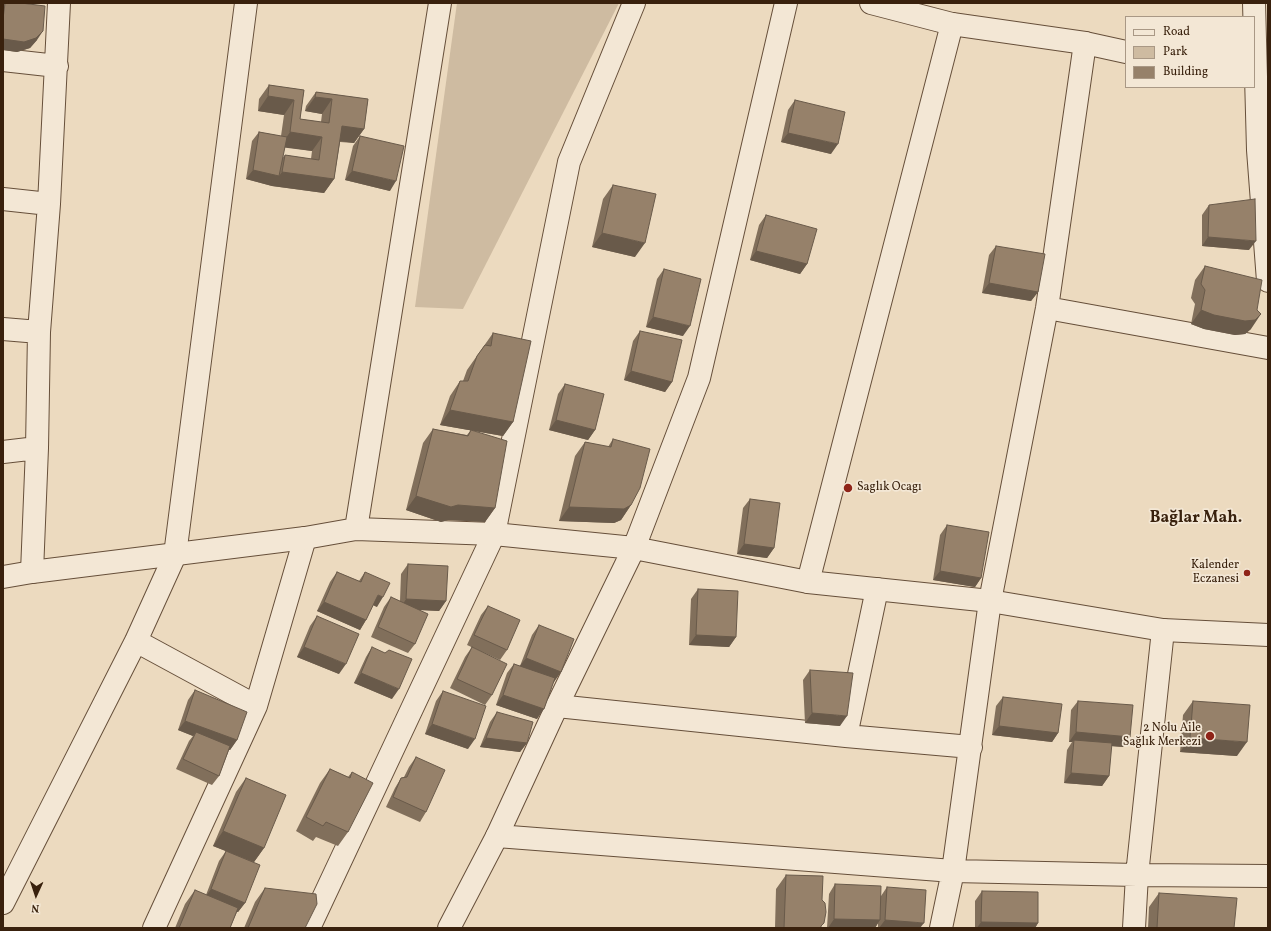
<!DOCTYPE html>
<meta charset="utf-8">
<style>
body{margin:0}
#map{position:relative;width:1271px;height:931px;overflow:hidden;background:#ecdabf;font-family:Vollkorn,serif}
canvas{display:block}
.frame{position:absolute;inset:0;border:4px solid #39210d;pointer-events:none}
.legend{position:absolute;left:1125px;top:16px;width:130px;height:72px;box-sizing:border-box;background:#f3e7d5;border:1px solid #a99885;margin:0;padding:5px 7px;list-style:none;font-size:12px;color:#39210d}
.legend li{display:flex;align-items:center;gap:8px;height:20px}
.legend b{width:20px;border:1px solid #a99885}
.north{position:absolute;left:16px;top:875px;width:40px;height:40px;-webkit-text-stroke:3px #f3e7d5;paint-order:stroke;rotate:183deg;font-size:11px;font-weight:700;line-height:16px;text-align:center;color:#39210d}
.north::after{content:'';display:block;margin:auto;width:14px;height:18px;background:#39210d;clip-path:polygon(50% 0,100% 100%,50% 72%,0 100%)}
</style>
<div id="map">
<canvas width="1271" height="931"></canvas>
<div class="frame"></div>
<ul class="legend">
<li><b style="height:5px;background:#f3e7d5"></b>Road</li>
<li><b style="height:11px;background:#cebba1"></b>Park</li>
<li><b style="height:11px;background:#96816a"></b>Building</li>
</ul>
<div class="north">N</div>
</div>
<script>
const ctx = document.querySelector('canvas').getContext('2d');
ctx.lineJoin = 'round';
function fillPath(path, color) {
  ctx.fillStyle = color;
  ctx.fill(path, 'evenodd');
}
function toPath(rows) {
  const path = new Path2D();
  for (const r of rows) {
    path.moveTo(r[0], r[1]);
    for (let i = 2; i < r.length; i += 2) path.lineTo(r[i], r[i + 1]);
  }
  return path;
}
function trace(path, color, width, dash) {
  ctx.strokeStyle = color;
  ctx.lineWidth = width;
  ctx.lineCap = dash ? 'butt' : 'round';
  ctx.setLineDash(dash || []);
  ctx.stroke(path);
}
function drawText(font, color, halo, rows, align = 'center') {
  ctx.font = font + ' Vollkorn,serif';
  ctx.lineWidth = 3.5;
  ctx.setLineDash([]);
  ctx.textBaseline = 'middle';
  ctx.strokeStyle = halo;
  ctx.fillStyle = color;
  for (const [text, x, y, turn = 0] of rows) {
    ctx.save();
    ctx.translate(x, y);
    ctx.rotate((+turn || 0) * Math.PI / 180);
    ctx.textAlign = isNaN(turn) ? turn : align;
    if (halo) ctx.strokeText(text, 0, 0);
    ctx.fillText(text, 0, 0);
    ctx.restore();
  }
}
fillPath(toPath([
 [457,3,619,3,463,309,415,307]
]), '#cebba1');
const minor = toPath([
 [3,60,57,66],
 [3,199,49,204],
 [1047,308,1268,348],
 [3,329,39,332],
 [3,452,37,448],
 [32,572,37,448,39,332,49,204,59,3],
 [808,582,952,24],
 [136,641,256,706],
 [557,706,846,736,971,747],
 [846,736,877,589],
 [497,836,953,871,1137,875,1163,630],
 [3,903,136,641,175,555,246,3],
 [154,928,256,706,305,538],
 [309,928,494,534,569,162,634,3],
 [941,928,953,871,990,601,1047,308,1085,43],
 [1134,928,1137,875,1268,876]
]);
const tertiary = toPath([
 [871,3,952,24,1085,43,1126,52],
 [1254,3,1258,150,1268,281],
 [356,529,440,3],
 [3,577,32,572,305,538,356,529,494,534,634,548,808,582,990,601,1163,630,1268,635],
 [449,928,497,836,557,706,634,548,699,378,786,3]
]);
trace(minor, '#664f3a', 24);
trace(tertiary, '#664f3a', 24);
trace(minor, '#f3e7d5', 22);
trace(tertiary, '#f3e7d5', 22);
fillPath(toPath([
 [4,3,21,3,37,40,30,48,17,52,3,50,3,4],
 [269,85,304,90,300,119,321,122,322,114,305,111,306,106,316,92,368,99,364,129,354,143,340,142,334,179,324,193,272,186,246,179,252,141,259,132,281,136,284,115,258,111,259,99],
 [285,147,312,151,311,159,285,155,282,158],
 [795,100,831,154,781,142,788,110],
 [360,136,390,191,345,180,353,146],
 [613,185,635,257,592,247,603,199],
 [1209,205,1249,250,1202,246,1202,215],
 [766,215,807,264,800,274,750,260,759,225],
 [996,246,1038,292,1031,301,982,293,989,255],
 [1205,266,1251,329,1245,334,1235,335,1204,329,1191,324,1195,304,1191,298,1195,280],
 [664,269,683,336,646,327,657,279],
 [640,331,672,382,665,392,624,380,633,341],
 [493,333,513,422,503,436,440,425,450,396,460,381,463,381,467,370],
 [565,384,595,430,588,440,549,430,558,394],
 [433,429,467,435,471,430,495,508,485,522,448,520,441,522,406,510,423,443],
 [613,439,631,505,621,520,614,523,559,521,575,456,585,442,608,447],
 [750,499,774,548,767,558,737,554,743,508],
 [947,525,981,578,975,587,933,580,940,535],
 [408,564,446,601,439,611,420,610,415,644,408,653,371,637,384,607,391,597,400,601,401,574],
 [337,572,359,581,365,572,377,607,373,605,366,620,360,630,317,611,330,582],
 [698,589,736,637,729,647,689,645,691,599],
 [488,606,507,650,500,660,467,645,481,615],
 [317,616,339,674,297,657,310,626],
 [539,625,561,672,554,681,537,719,496,705,507,673,514,664,520,666,532,635],
 [372,647,392,699,354,683,366,657],
 [472,647,492,695,485,705,450,688,465,657],
 [810,670,840,726,805,723,803,680],
 [195,690,237,740,230,750,229,750,219,776,212,785,176,769,189,741,193,736,178,730,188,700],
 [443,691,468,749,425,734,436,701],
 [1003,697,1058,733,1052,742,992,735,996,706],
 [1078,701,1130,737,1123,747,1111,746,1109,776,1102,786,1064,783,1067,750,1072,742,1069,742,1071,710],
 [1193,701,1237,756,1180,752,1183,715],
 [497,712,527,743,520,752,480,747,490,722],
 [416,757,426,812,420,822,386,807,395,788,401,778,404,777,409,767],
 [330,769,348,777,352,772,348,832,338,846,316,837,313,841,296,831,320,783],
 [246,778,264,848,254,862,245,903,238,912,237,912,230,928,175,928,185,904,195,890,206,895,219,861,226,851,233,854,213,846,236,792],
 [786,875,821,928,775,928,776,889],
 [835,884,881,896,887,887,920,928,878,928,878,923,875,928,827,928,829,894],
 [265,888,305,928,244,928,255,902],
 [982,891,1038,923,1035,928,975,928,975,901],
 [1159,893,1234,928,1148,928,1149,907]
]), '#816f5b');
fillPath(toPath([
 [43,31,37,40,30,48,17,52,3,50,3,39],
 [268,96,294,100,284,115,258,111],
 [315,97,332,99,322,114,305,111],
 [342,126,364,129,354,143,332,140],
 [290,132,322,137,312,151,280,147],
 [788,133,838,144,831,154,781,142],
 [253,170,279,176,282,172,334,179,324,193,272,186,246,179],
 [352,171,396,181,390,191,345,180],
 [602,233,645,243,635,257,592,247],
 [1208,237,1256,241,1249,250,1202,246],
 [756,251,807,264,800,274,750,260],
 [989,283,1038,292,1031,301,982,293],
 [1201,310,1261,314,1251,329,1245,334,1235,335,1204,329,1191,324],
 [653,317,690,326,683,336,646,327],
 [631,371,672,382,665,392,624,380],
 [450,410,513,422,503,436,440,425],
 [556,420,595,430,588,440,549,430],
 [416,496,458,505,495,508,485,522,448,520,441,522,406,510],
 [631,505,621,520,614,523,559,521,569,507],
 [744,544,774,548,767,558,737,554],
 [940,571,981,578,975,587,933,580],
 [378,595,383,597,377,607,371,604],
 [406,599,446,601,439,611,400,609],
 [324,602,366,620,360,630,317,611],
 [696,635,736,637,729,647,689,645],
 [304,647,346,664,339,674,297,657],
 [526,658,561,672,554,682,519,667],
 [361,673,399,689,392,699,354,683],
 [503,695,544,709,537,719,496,705],
 [812,713,847,716,840,726,805,723],
 [185,721,237,740,230,750,194,736,196,732,193,736,178,730],
 [432,724,475,739,468,749,425,734],
 [999,726,1058,733,1052,742,992,735],
 [1076,732,1130,737,1123,747,1074,743,1074,740,1072,742,1069,742],
 [486,738,527,743,520,752,480,747],
 [1190,738,1247,742,1237,756,1180,752],
 [1071,773,1109,776,1102,786,1064,783],
 [223,831,264,848,254,862,213,846],
 [211,889,245,903,238,912,204,899],
 [834,919,880,920,875,928,828,928],
 [885,920,924,923,920,928,879,928],
 [981,922,1038,923,1035,928,977,928]
]), '#695a4a');
const building = toPath([
 [5,3,21,3,45,6,43,31,36,38,24,42,3,39,3,19,5,3],
 [269,85,304,90,300,119,329,123,332,99,315,97,316,92,368,99,364,129,342,126,334,179,282,172,285,155,319,160,322,137,290,132,294,100,268,96,269,85],
 [795,100,845,112,838,144,788,133,795,100],
 [259,132,287,137,279,176,253,170,259,132],
 [360,136,404,146,396,181,352,171,360,136],
 [613,185,656,194,645,243,602,233,613,185],
 [1255,199,1256,241,1208,237,1209,205,1255,199],
 [766,215,817,229,807,264,756,251,766,215],
 [996,246,1045,254,1038,292,989,283,996,246],
 [1205,266,1262,280,1257,310,1261,314,1255,320,1245,321,1214,315,1201,310,1205,290,1201,284,1205,266],
 [664,269,701,279,690,326,653,317,664,269],
 [640,331,682,340,672,382,631,371,640,331],
 [493,333,531,341,513,422,450,410,460,381,468,381,477,356,485,345,491,346,493,333],
 [565,384,604,394,595,430,556,420,565,384],
 [433,429,468,436,471,430,507,441,495,508,458,505,451,507,416,496,433,429],
 [613,439,650,449,640,488,631,505,624,509,569,507,585,442,611,447,613,439],
 [750,499,780,503,774,548,744,544,750,499],
 [947,525,989,532,981,578,940,571,947,525],
 [408,564,448,566,446,601,406,599,408,564],
 [337,572,361,582,365,572,390,583,383,597,378,595,366,620,324,602,337,572],
 [698,589,738,591,736,637,696,635,698,589],
 [391,597,428,614,415,644,378,627,391,597],
 [488,606,520,620,507,650,474,635,488,606],
 [317,616,359,634,346,664,304,647,317,616],
 [539,625,574,639,561,672,526,658,539,625],
 [372,647,385,653,389,650,412,659,399,689,361,673,372,647],
 [472,647,507,664,492,695,457,679,472,647],
 [514,664,555,678,544,709,503,695,514,664],
 [810,670,853,673,847,716,812,713,810,670],
 [195,690,247,712,237,740,185,721,195,690],
 [443,691,486,706,475,739,432,724,443,691],
 [1003,697,1062,704,1058,733,999,726,1003,697],
 [1078,701,1133,705,1130,737,1076,732,1078,701],
 [1193,701,1250,705,1247,742,1190,738,1193,701],
 [497,712,533,722,527,743,486,738,497,712],
 [196,732,230,746,219,776,183,759,196,732],
 [1074,740,1112,743,1109,776,1071,773,1074,740],
 [416,757,445,770,426,812,393,797,401,778,407,777,416,757],
 [330,769,350,778,352,772,373,783,348,832,326,822,323,826,306,817,330,769],
 [246,778,286,795,264,848,223,831,246,778],
 [226,851,260,865,245,903,211,889,226,851],
 [786,875,823,876,822,900,825,903,826,912,824,923,821,926,821,928,784,928,786,875],
 [835,884,881,886,880,920,834,919,835,884],
 [887,887,926,890,924,923,885,920,887,887],
 [265,888,316,894,317,904,305,928,248,928,265,888],
 [195,890,238,908,230,928,179,928,195,890],
 [982,891,1038,892,1038,923,981,922,982,891],
 [1159,893,1237,898,1234,928,1157,928,1159,893]
]);
fillPath(building, '#96816a');
trace(building, '#695a4a', 1);
for (const [x, y, r, color] of [
 [848,488,5,"#8f2418"],
 [1247,573,4,"#8f2418"],
 [1210,736,5,"#8f2418"]
]) {
  const dot = new Path2D();
  dot.arc(x, y, r, 0, 2 * Math.PI);
  ctx.fillStyle = color;
  ctx.fill(dot);
  trace(dot, '#f3e7d5', 1.5);
}
drawText('12px', '#39210d', '#f3e7d5', [
 ["Saglık Ocagı",857,488,"left"],
 ["Kalender",1239,566],
 ["Eczanesi",1239,580],
 ["2 Nolu Aile",1201,729],
 ["Sağlık Merkezi",1201,743]
], 'right');
drawText('bold 16px', '#39210d', '#f3e7d5', [
 ["Bağlar Mah.",1196,519]
]);
</script>
